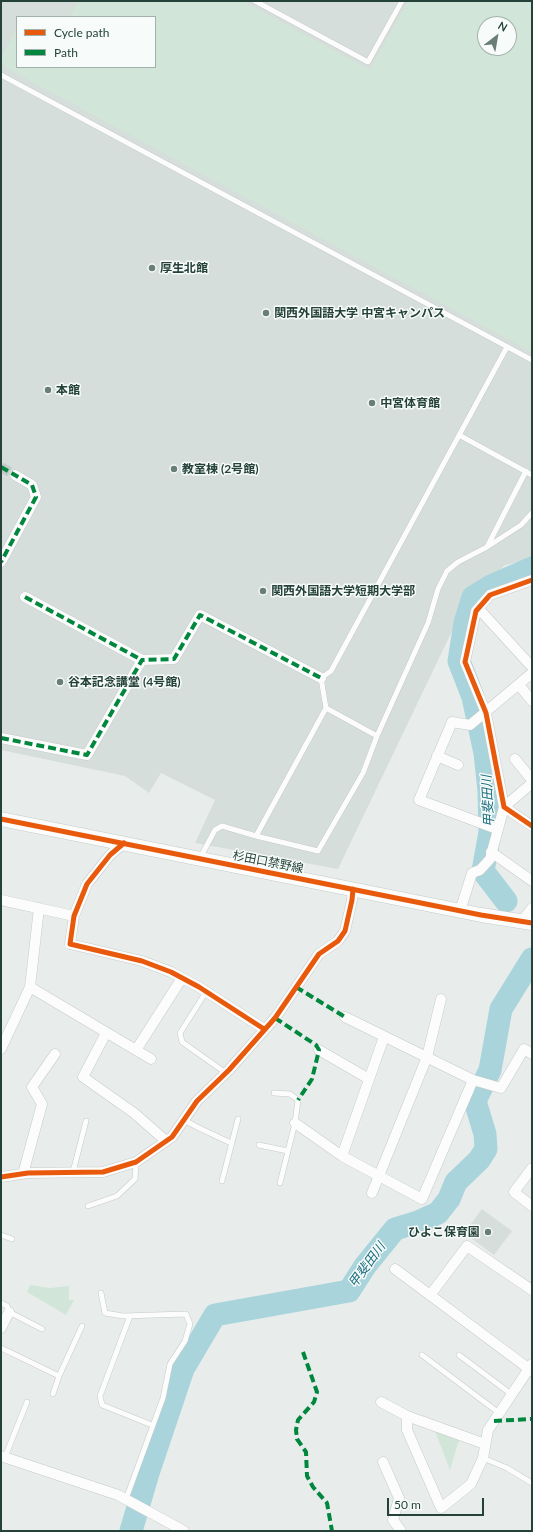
<!DOCTYPE html>
<meta charset="utf-8">
<style>
body{margin:0}
#map{position:relative;width:533px;height:1532px;overflow:hidden;background:#e8edeb;font-family:Lato,sans-serif}
canvas{display:block}
.frame{position:absolute;inset:0;border:2px solid #24423a;pointer-events:none}
.legend{position:absolute;left:16px;top:16px;width:140px;height:52px;box-sizing:border-box;background:#f7fbf9;border:1px solid #a3b1ad;margin:0;padding:5px 7px;list-style:none;font-size:12px;color:#24423a}
.legend li{display:flex;align-items:center;gap:8px;height:20px}
.legend b{width:20px;border:1px solid #a3b1ad}
.north{position:absolute;left:477px;top:16px;width:40px;height:40px;box-sizing:border-box;background:#f7fbf9;border:1px solid #a3b1ad;border-radius:50%;rotate:31deg;font-size:11px;font-weight:700;line-height:16px;text-align:center;color:#24423a}
.north::after{content:'';display:block;margin:auto;width:14px;height:18px;background:#697e78;clip-path:polygon(50% 0,100% 100%,50% 72%,0 100%)}
.scale{position:absolute;left:387px;top:1498px;width:97px;height:18px;box-sizing:border-box;border:2px solid #24423a;border-top:0;padding-left:5px;font-size:12px;line-height:14px;white-space:nowrap;color:#24423a;-webkit-text-stroke:3px #f7fbf9;paint-order:stroke}
</style>
<div id="map">
<canvas width="533" height="1532"></canvas>
<div class="frame"></div>
<ul class="legend">
<li><b style="height:5px;background:#e8590c"></b>Cycle path</li>
<li><b style="height:5px;background:#00873e"></b>Path</li>
</ul>
<div class="north">N</div>
<div class="scale">50 m</div>
</div>
<script>
const ctx = document.querySelector('canvas').getContext('2d');
ctx.lineJoin = 'round';
function fillPath(path, color) {
  ctx.fillStyle = color;
  ctx.fill(path, 'evenodd');
}
function toPath(rows) {
  const path = new Path2D();
  for (const r of rows) {
    path.moveTo(r[0], r[1]);
    for (let i = 2; i < r.length; i += 2) path.lineTo(r[i], r[i + 1]);
  }
  return path;
}
function trace(path, color, width, dash) {
  ctx.strokeStyle = color;
  ctx.lineWidth = width;
  ctx.lineCap = dash ? 'butt' : 'round';
  ctx.setLineDash(dash || []);
  ctx.stroke(path);
}
function drawText(font, color, halo, rows, align = 'center') {
  ctx.font = font + ' Lato,"Noto Sans JP",sans-serif';
  ctx.lineWidth = 3;
  ctx.setLineDash([]);
  ctx.textBaseline = 'middle';
  ctx.strokeStyle = halo;
  ctx.fillStyle = color;
  for (const [text, x, y, turn = 0] of rows) {
    ctx.save();
    ctx.translate(x, y);
    ctx.rotate((+turn || 0) * Math.PI / 180);
    ctx.textAlign = isNaN(turn) ? turn : align;
    if (halo) ctx.strokeText(text, 0, 0);
    ctx.fillText(text, 0, 0);
    ctx.restore();
  }
}
fillPath(toPath([
 [1,1,532,1,532,559,505,565,466,602,338,869,195,843,215,800,161,773,149,793,125,776,1,750],
 [17,17,155,17,155,67,17,67],
 [485,24,509,24,509,48,485,48],
 [482,1209,512,1231,494,1255,464,1233]
]), '#d6dedb');
fillPath(toPath([
 [79,1,242,1,370,70,408,1,532,1,532,352,1,65,1,58,17,28,17,67,155,67,155,17,70,17],
 [485,24,509,24,509,48,485,48],
 [30,1285,50,1288,69,1286,69,1300,74,1300,66,1315,27,1292],
 [435,1431,459,1440,450,1470]
]), '#d1e6d8');
trace(toPath([
 [506,901,483,871,490,832,489,791,485,753,473,697,459,661,465,623,473,597,491,586,532,568],
 [131,1531,148,1473,183,1369,215,1315,349,1291,365,1266,395,1229,418,1222,438,1213,449,1199,456,1182,479,1160,486,1149,485,1134,475,1101,490,1070,501,1009,532,959]
]), '#a9d4db', 23);
trace(toPath([
 [1,467,15,475]
]), '#c1cbc8', 10, [10, 5]);
const lane = toPath([
 [255,1,368,62,402,1],
 [1,75,532,360],
 [459,435,532,475],
 [487,547,526,471],
 [326,708,377,736],
 [256,836,318,851,363,773,377,736,428,623,438,589,447,571,458,562,487,547,521,525,532,513],
 [200,858,215,830,222,826,256,836,326,708,321,678,331,671,507,347],
 [206,992,180,1033,182,1042,226,1073],
 [274,1093,290,1094,298,1100,295,1123,280,1183],
 [184,1120,199,1128,231,1143],
 [259,1145,288,1151],
 [73,1172,86,1121],
 [222,1181,238,1119],
 [88,1206,117,1196,135,1179,136,1162],
 [1,1235,12,1239],
 [101,1293,105,1313,123,1316,186,1314,190,1324,185,1341,170,1364,163,1398,126,1499],
 [1,1303,7,1306,9,1312,42,1329],
 [130,1316,100,1396,102,1405,152,1425],
 [1,1348,59,1376],
 [422,1355,499,1413],
 [459,1355,511,1394],
 [53,1394,59,1376,82,1326],
 [5,1457,27,1402],
 [483,1458,507,1468,532,1483]
]);
const street = toPath([
 [1,562,36,497,32,485,15,475],
 [532,580,490,595,476,611,465,662,486,713,504,807,532,826],
 [25,597,142,660],
 [479,609,532,667],
 [519,685,532,701],
 [1,738,87,755,142,660,174,659,200,615,321,678],
 [437,756,458,765],
 [515,759,532,780],
 [497,829,419,800,452,722,470,725,532,673],
 [124,843,110,855,87,884,74,916,70,944,142,961,171,972,199,987,264,1029],
 [491,852,532,881],
 [1,900,74,916],
 [460,911,472,873,480,870,490,859,504,807,532,783],
 [522,921,532,908],
 [30,987,151,1059],
 [345,1017,473,1080,501,1088,524,1049,532,1054],
 [106,1033,83,1077,134,1113,166,1141],
 [1,1049,30,987,39,908],
 [136,1050,182,978],
 [319,1050,369,1079],
 [295,1123,342,1156,422,1199,473,1080],
 [342,1156,384,1037],
 [532,1168,514,1192,532,1206],
 [23,1174,42,1104,32,1087,55,1054],
 [1,1177,28,1173,103,1172,136,1162,172,1137,197,1101,229,1070,275,1018,319,954,338,941,345,931,352,900,353,889],
 [372,1193,427,1057,441,999],
 [395,1269,532,1371],
 [431,1294,467,1246,532,1290],
 [1,1328,9,1312],
 [381,1402,407,1416,485,1444],
 [407,1416,407,1430,441,1508,471,1484,483,1458,488,1430,532,1364],
 [1,1456,118,1495,184,1531],
 [383,1462,399,1498,393,1520,401,1531]
]);
const secondary = toPath([
 [1,819,481,915,532,923]
]);
trace(lane, '#c5cac8', 6);
trace(street, '#c5cac8', 11);
trace(secondary, '#c3cbc8', 15);
trace(lane, '#fcfcfc', 5);
trace(street, '#fcfcfc', 10);
trace(secondary, '#fcfcfc', 14);
trace(toPath([
 [1,467,32,485,36,497,1,562],
 [25,597,142,660],
 [1,738,87,755,142,660,174,659,200,615,321,678],
 [296,987,345,1017],
 [275,1018,316,1045,319,1050,312,1079,298,1100],
 [303,1352,317,1392,314,1402,298,1420,296,1430,297,1439,306,1452,307,1476,313,1487,327,1503,332,1531],
 [494,1421,532,1419]
]), '#00873e', 4, [8, 4]);
trace(toPath([
 [532,580,490,595,476,611,465,662,486,713,504,807,532,826],
 [1,819,481,915,532,923],
 [124,843,110,855,87,884,74,916,70,944,142,961,171,972,199,987,264,1029],
 [1,1177,28,1173,103,1172,136,1162,172,1137,197,1101,229,1070,275,1018,319,954,338,941,345,931,352,900,353,889]
]), '#e8590c', 5);
for (const [x, y, r, color] of [
 [152,268,4,"#697e78"],
 [266,313,4,"#697e78"],
 [48,390,4,"#697e78"],
 [372,403,4,"#697e78"],
 [174,469,4,"#697e78"],
 [263,591,4,"#697e78"],
 [60,682,4,"#697e78"],
 [488,1232,4,"#697e78"]
]) {
  const dot = new Path2D();
  dot.arc(x, y, r, 0, 2 * Math.PI);
  ctx.fillStyle = color;
  ctx.fill(dot);
  trace(dot, '#f7fbf9', 1.5);
}
drawText('bold 12px', '#24423a', '#f7fbf9', [
 ["厚生北館",160,268],
 ["関西外国語大学 中宮キャンパス",274,313],
 ["本館",56,390],
 ["中宮体育館",380,403],
 ["教室棟 (2号館)",182,469],
 ["関西外国語大学短期大学部",271,591],
 ["谷本記念講堂 (4号館)",68,682],
 ["ひよこ保育園",480,1232,"right"]
], 'left');
drawText('12px', '#24423a', '#f7fbf9', [
 ["杉田口禁野線",268,862,11]
]);
drawText('italic 13px', '#1c6f80', '#f7fbf9', [
 ["甲斐田川",488,801,-93],
 ["甲斐田川",367,1265,-54]
]);
</script>
